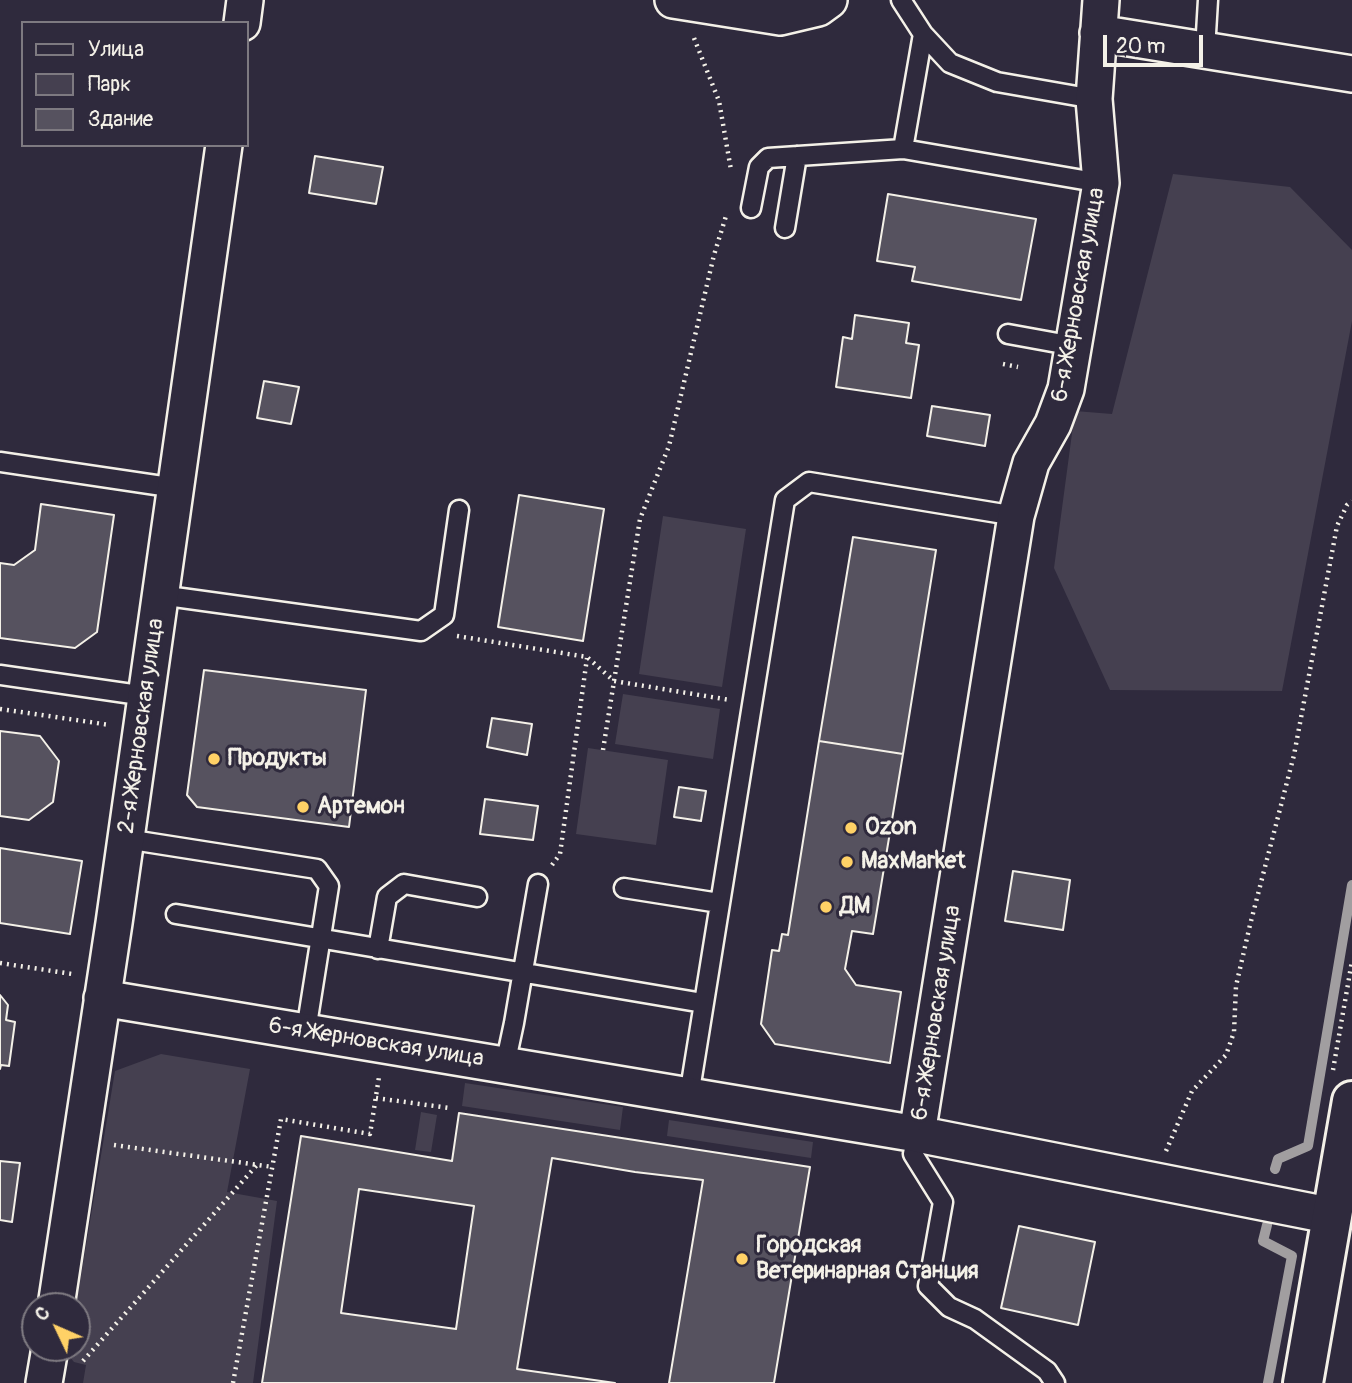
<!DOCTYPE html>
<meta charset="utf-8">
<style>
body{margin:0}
#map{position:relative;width:1352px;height:1383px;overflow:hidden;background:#2f2a3d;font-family:Pangolin,sans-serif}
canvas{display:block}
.legend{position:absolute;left:21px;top:21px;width:228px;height:126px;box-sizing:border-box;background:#2f2a3d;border:2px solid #7e7a81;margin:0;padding:9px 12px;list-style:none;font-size:21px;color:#f4f1e8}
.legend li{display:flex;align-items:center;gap:14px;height:35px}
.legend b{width:35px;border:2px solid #7e7a81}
.north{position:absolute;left:21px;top:1292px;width:70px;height:70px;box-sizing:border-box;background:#2f2a3d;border:2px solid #7e7a81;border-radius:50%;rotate:314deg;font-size:19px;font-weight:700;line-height:28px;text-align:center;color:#f4f1e8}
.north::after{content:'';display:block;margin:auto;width:24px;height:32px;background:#ffd166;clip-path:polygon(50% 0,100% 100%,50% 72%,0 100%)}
.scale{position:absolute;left:1103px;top:35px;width:100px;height:32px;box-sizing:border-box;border:4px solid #f4f1e8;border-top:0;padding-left:9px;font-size:21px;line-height:24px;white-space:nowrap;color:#f4f1e8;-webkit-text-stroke:5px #2f2a3d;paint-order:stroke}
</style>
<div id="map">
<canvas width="1352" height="1383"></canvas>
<ul class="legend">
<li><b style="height:9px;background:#2f2a3d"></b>Улица</li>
<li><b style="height:19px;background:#454050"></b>Парк</li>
<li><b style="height:19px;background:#56525f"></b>Здание</li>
</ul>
<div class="north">С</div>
<div class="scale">20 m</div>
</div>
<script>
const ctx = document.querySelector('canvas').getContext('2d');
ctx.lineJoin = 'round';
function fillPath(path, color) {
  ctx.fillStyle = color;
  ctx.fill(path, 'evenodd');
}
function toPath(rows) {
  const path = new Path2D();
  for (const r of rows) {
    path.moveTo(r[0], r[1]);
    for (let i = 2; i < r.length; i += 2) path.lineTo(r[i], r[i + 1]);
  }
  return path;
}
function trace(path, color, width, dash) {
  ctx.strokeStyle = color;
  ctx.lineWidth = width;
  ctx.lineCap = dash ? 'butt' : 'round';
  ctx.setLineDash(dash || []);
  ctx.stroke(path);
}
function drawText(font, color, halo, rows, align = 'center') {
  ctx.font = font + ' Pangolin,sans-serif';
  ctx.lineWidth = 6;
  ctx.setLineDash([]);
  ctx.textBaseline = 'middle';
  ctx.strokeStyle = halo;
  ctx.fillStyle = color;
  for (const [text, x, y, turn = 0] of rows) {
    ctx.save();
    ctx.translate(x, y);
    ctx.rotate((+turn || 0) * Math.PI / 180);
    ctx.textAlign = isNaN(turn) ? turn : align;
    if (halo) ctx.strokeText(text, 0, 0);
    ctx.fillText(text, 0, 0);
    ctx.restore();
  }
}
fillPath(toPath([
 [1173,174,1290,187,1352,250,1352,321,1282,691,1110,690,1054,568,1075,411,1112,414],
 [663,516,746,529,722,687,639,674],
 [623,694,720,709,713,759,615,744],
 [588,748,668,760,656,845,576,834],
 [161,1054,250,1069,227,1192,277,1201,253,1383,83,1383,86,1365,74,1362,62,1348,77,1348,76,1306,115,1071],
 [465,1083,623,1107,620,1130,462,1106],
 [421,1112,437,1115,431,1152,415,1150],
 [669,1120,813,1142,811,1158,667,1136]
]), '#454050');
trace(toPath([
 [1275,1169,1278,1159,1308,1146,1352,885],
 [1267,1225,1263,1241,1292,1256,1268,1383]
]), '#a19ea0', 10);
const building = toPath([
 [315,156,383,167,376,204,309,193,315,156],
 [888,194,1036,219,1021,300,912,281,915,267,877,261,888,194],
 [855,315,909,323,906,343,919,345,911,398,836,387,843,337,852,339,855,315],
 [264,381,299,387,291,424,257,418,264,381],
 [932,406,990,415,985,446,927,436,932,406],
 [519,495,604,509,583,641,498,627,519,495],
 [41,504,114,515,97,632,75,648,0,638,0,563,14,565,35,550,41,504],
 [853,537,936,550,903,754,819,741,853,537],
 [204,670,366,690,349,827,197,807,187,795,204,670],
 [492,718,532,724,527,755,487,747,492,718],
 [0,731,40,736,59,761,53,802,29,820,0,816,0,731],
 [819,741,903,754,873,934,852,931,845,969,856,985,901,992,890,1063,775,1044,761,1024,772,950,779,951,782,934,788,935,819,741],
 [679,787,706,791,701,821,674,817,679,787],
 [485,799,538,806,533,840,480,834,485,799],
 [0,848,82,861,70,934,0,923,0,848],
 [1013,871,1070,880,1063,930,1005,921,1013,871],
 [0,995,8,1005,6,1020,15,1022,9,1066,1,1065,0,1069,0,995],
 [459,1113,810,1167,774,1383,669,1383,703,1180,635,1172,552,1158,517,1369,615,1383,262,1383,301,1136,452,1161,459,1113],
 [359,1189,474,1206,456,1329,341,1313,359,1189],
 [0,1161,20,1163,12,1222,0,1220,0,1161],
 [1019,1226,1095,1242,1078,1325,1001,1308,1019,1226]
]);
fillPath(building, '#56525f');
trace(building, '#f4f1e8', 2);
const lane = toPath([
 [901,0,923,34,950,63,997,82,1094,99],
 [1205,50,1208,0],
 [903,149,923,34],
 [751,208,759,167,768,158,903,149,1101,183],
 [785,228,797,156],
 [1008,334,1074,346],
 [0,462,176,488],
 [160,595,421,631,444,615,459,510],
 [0,675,146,696],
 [126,839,317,869,329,886,306,1031],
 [624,888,719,903],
 [176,914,703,1003],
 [378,949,387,897,404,884,477,897],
 [505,1065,514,1023,538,884],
 [689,1096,785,500,809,482,1016,516],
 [917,1134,913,1154,943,1202,928,1286,949,1307,975,1319,1047,1371,1055,1383]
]);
const street = toPath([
 [673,0,780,17,818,8,829,0],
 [242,23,245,0],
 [1098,33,1352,74],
 [102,998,917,1134,1016,516,1031,463,1053,424,1066,389,1101,183,1094,99,1101,0],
 [917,1134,1333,1216],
 [56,1306,114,923,224,145],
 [44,1383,50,1348]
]);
const secondary = toPath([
 [1303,1383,1352,1101]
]);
trace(lane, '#f4f1e8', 23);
trace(street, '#f4f1e8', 40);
trace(secondary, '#f4f1e8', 44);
trace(toPath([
 [694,38,719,101,731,170],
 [1003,364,1018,367],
 [457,636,587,657,614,681,730,700],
 [0,709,110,725],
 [603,750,640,519,669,446,714,255,726,216],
 [552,865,560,854,587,658],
 [0,963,72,974],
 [1333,1070,1352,961],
 [376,1098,449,1108],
 [114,1145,273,1167],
 [1166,1151,1192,1091,1226,1055,1234,1032,1236,986,1250,925,1294,755,1337,526,1347,505,1352,501],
 [83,1361,257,1165],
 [233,1383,281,1119,370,1134,379,1077]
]), '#f4f1e8', 4.5, [2, 5]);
trace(lane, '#2f2a3d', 18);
trace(street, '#2f2a3d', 35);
trace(secondary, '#2f2a3d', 38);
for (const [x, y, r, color] of [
 [214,759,7,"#ffd166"],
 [303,807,7,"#ffd166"],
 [851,828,7,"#ffd166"],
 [847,862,7,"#ffd166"],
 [826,907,7,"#ffd166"],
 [742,1259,7,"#ffd166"]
]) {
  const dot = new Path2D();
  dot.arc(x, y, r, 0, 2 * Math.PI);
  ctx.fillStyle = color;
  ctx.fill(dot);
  trace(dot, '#2f2a3d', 2.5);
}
drawText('23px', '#f4f1e8', '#2f2a3d', [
 ["6-я Жерновская улица",1079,295,-80],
 ["2-я Жерновская улица",142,726,-82],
 ["6-я Жерновская улица",937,1013,-81],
 ["6-я Жерновская улица",376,1043,9]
]);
drawText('bold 23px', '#f4f1e8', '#2f2a3d', [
 ["Продукты",228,759],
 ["Артемон",317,807],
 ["Ozon",865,828],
 ["MaxMarket",861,862],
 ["ДМ",840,907],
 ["Городская",756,1246],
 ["Ветеринарная Станция",756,1272]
], 'left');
</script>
